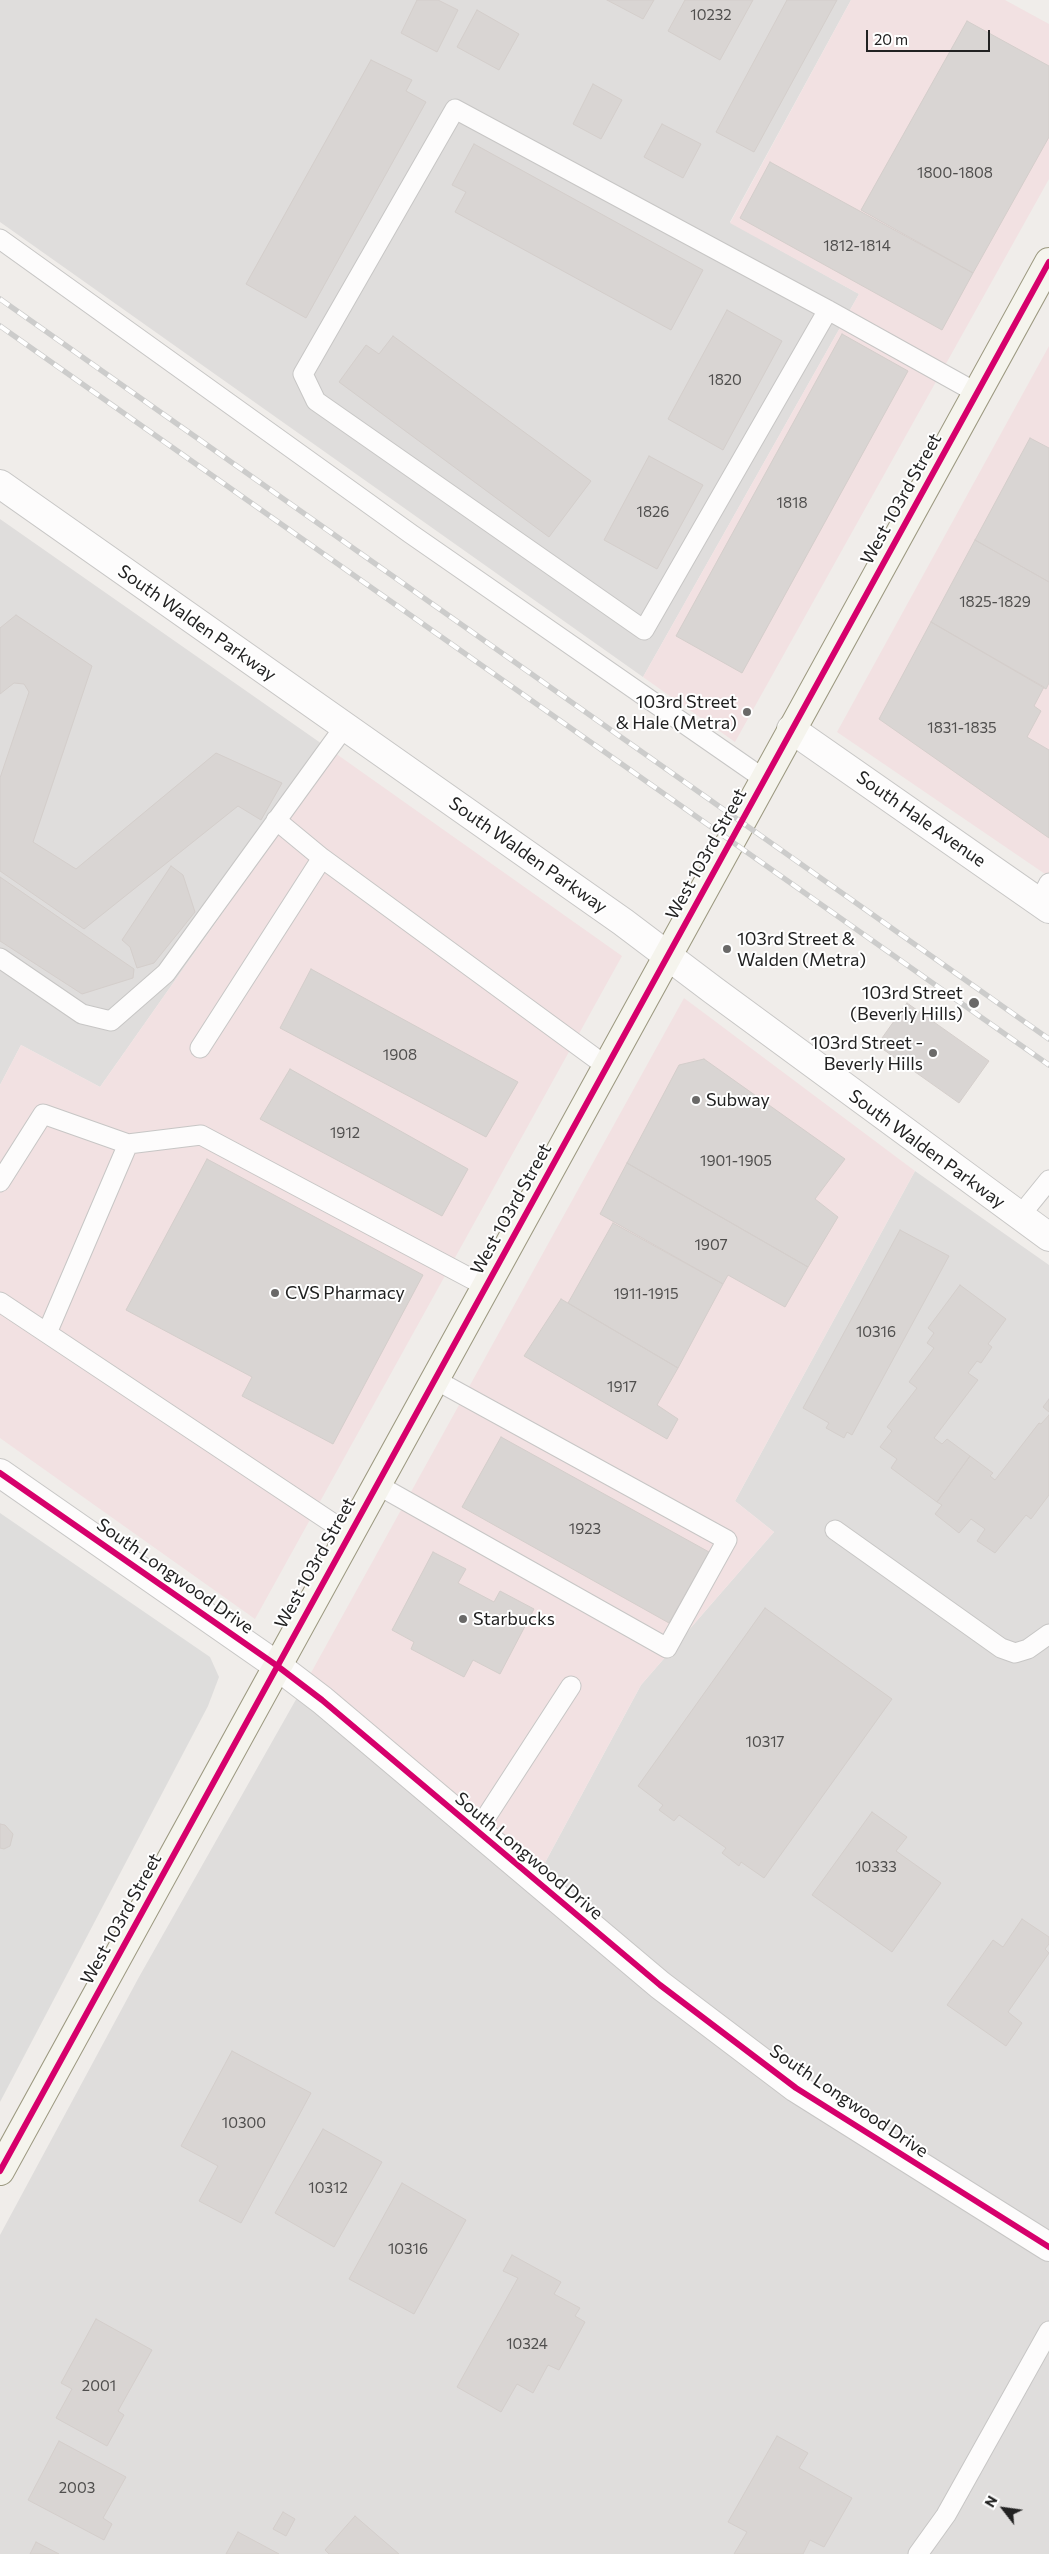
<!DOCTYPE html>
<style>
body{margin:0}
#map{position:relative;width:1049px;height:2554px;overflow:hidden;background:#f0edea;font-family:Commissioner,sans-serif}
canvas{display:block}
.north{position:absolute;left:979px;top:2484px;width:50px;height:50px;-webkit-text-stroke:4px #fff;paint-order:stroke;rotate:300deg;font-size:14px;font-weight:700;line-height:20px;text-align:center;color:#222}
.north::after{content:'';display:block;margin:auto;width:18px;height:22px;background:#222;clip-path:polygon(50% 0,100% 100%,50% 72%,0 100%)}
.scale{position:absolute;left:866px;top:30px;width:124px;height:22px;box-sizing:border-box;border:2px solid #222;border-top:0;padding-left:6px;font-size:15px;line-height:18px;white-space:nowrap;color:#222;-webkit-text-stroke:4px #fff;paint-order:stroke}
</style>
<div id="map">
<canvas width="1049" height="2554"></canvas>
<div class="north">N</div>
<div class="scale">20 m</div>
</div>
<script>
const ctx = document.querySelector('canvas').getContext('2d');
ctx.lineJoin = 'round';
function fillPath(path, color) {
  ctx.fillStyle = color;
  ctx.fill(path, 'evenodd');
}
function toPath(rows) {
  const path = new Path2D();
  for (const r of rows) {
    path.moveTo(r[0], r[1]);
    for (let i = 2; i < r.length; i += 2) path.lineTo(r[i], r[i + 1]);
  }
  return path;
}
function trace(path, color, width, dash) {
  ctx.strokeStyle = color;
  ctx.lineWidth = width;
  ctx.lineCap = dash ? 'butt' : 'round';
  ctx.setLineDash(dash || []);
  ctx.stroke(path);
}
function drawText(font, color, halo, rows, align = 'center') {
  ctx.font = font + ' Commissioner,sans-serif';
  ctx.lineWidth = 4;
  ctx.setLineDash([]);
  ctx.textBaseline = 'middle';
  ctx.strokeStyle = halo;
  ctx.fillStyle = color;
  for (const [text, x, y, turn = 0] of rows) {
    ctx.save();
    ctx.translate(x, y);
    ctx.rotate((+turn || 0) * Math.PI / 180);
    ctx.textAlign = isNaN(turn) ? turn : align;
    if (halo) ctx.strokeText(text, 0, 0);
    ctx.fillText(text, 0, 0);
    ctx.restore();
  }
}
fillPath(toPath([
 [0,0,851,0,730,222,859,294,643,677,0,222],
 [0,519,335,753,100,1087,21,1045,0,1085],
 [915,1171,1049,1265,1049,2554,0,2554,0,2235,139,1977,307,1680,541,1870,641,1685,774,1532,735,1501]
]), '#dfdddc');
fillPath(toPath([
 [851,0,1005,0,1049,24,1049,179,735,742,643,677,859,294,730,223],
 [1049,346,1049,874,1048,876,837,732],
 [335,753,622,956,255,1619,0,1438,0,1085,21,1045,100,1087],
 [684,998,915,1171,735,1501,774,1532,641,1685,541,1870,307,1680]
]), '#f2e1e2');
fillPath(toPath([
 [0,1513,210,1657,219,1677,208,1706,0,2102]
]), '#dedddc');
const building = toPath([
 [417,0,438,0,458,10,437,52,401,33,417,0],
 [607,0,654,0,643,19,607,0],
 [685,0,753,0,720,60,668,31,685,0],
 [787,0,837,0,754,152,716,132,787,0],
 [477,10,519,34,499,70,457,47,477,10],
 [967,21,1049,66,1049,137,973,273,861,210,967,21],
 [371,60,412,80,406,91,426,102,306,318,246,284,371,60],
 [593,84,622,100,601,139,573,124,593,84],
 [662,124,701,144,683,178,644,157,662,124],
 [474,144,703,270,671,330,455,212,466,192,452,185,474,144],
 [770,162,973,273,942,330,740,218,770,162],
 [727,310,782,341,723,450,668,419,727,310],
 [842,334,908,371,742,673,676,636,842,334],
 [393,336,591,481,549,537,339,382,366,345,379,354,393,336],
 [1030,438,1049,448,1049,582,975,540,1030,438],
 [649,456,703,485,657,569,604,540,649,456],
 [975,540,1049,582,1049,683,1046,689,931,622,975,540],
 [16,615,92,666,33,842,76,869,216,753,282,783,261,820,238,806,84,929,0,871,0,778,29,692,24,684,14,683,0,694,0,628,16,615],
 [931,622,1044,687,1034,706,1041,711,1027,737,1049,750,1049,838,879,719,931,622],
 [171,866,183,875,195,912,154,963,137,968,130,947,122,940,171,866],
 [0,877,134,969,133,978,82,994,0,941,0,877],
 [311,969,518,1082,486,1137,280,1028,311,969],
 [907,1003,989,1061,959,1103,877,1045,907,1003],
 [704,1059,845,1159,815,1199,838,1217,808,1267,627,1163,679,1065,704,1059],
 [290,1069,468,1169,442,1216,260,1119,290,1069],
 [207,1159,423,1275,333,1444,242,1396,252,1377,126,1310,207,1159],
 [627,1163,808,1267,785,1307,728,1275,723,1284,600,1214,627,1163],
 [613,1223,723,1284,678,1368,568,1303,613,1223],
 [900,1230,949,1256,852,1435,847,1432,844,1438,826,1428,829,1423,803,1408,900,1230],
 [960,1285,1006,1319,988,1344,992,1347,981,1363,977,1361,968,1373,978,1380,934,1438,942,1444,947,1439,970,1456,937,1502,891,1468,897,1459,880,1447,892,1431,887,1427,917,1388,909,1382,934,1348,927,1343,934,1333,928,1328,960,1285],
 [561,1299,678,1368,657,1405,678,1419,667,1439,524,1356,561,1299],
 [1049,1399,1049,1412,1043,1407,1049,1399],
 [1049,1415,1049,1495,1031,1519,1026,1515,995,1553,977,1541,985,1529,971,1519,959,1533,935,1514,942,1505,937,1502,970,1456,993,1473,990,1476,995,1480,1039,1423,1041,1424,1049,1415],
 [501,1437,709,1552,669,1623,462,1507,501,1437],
 [433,1552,466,1569,458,1583,494,1602,500,1591,534,1609,500,1674,473,1660,464,1677,411,1649,414,1642,392,1630,433,1552],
 [765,1608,892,1699,764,1878,741,1862,739,1866,722,1853,726,1848,679,1815,674,1821,659,1810,663,1805,638,1786,765,1608],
 [872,1812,907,1837,896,1851,941,1883,892,1952,812,1895,872,1812],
 [0,1824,5,1825,13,1834,10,1846,4,1849,0,1848,0,1824],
 [1022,1919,1049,1937,1049,1944,1045,1949,1049,1953,1008,2012,1022,2023,1006,2046,947,2005,993,1940,1003,1947,1022,1919],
 [232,2051,311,2093,241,2223,199,2201,218,2166,181,2146,232,2051],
 [323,2129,382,2162,334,2247,275,2213,323,2129],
 [402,2183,466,2220,414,2314,349,2279,402,2183],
 [512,2255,561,2282,554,2294,580,2308,575,2316,585,2322,559,2370,548,2365,533,2393,517,2384,501,2412,457,2387,518,2278,503,2271,512,2255],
 [96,2319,152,2350,118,2411,124,2415,107,2446,56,2418,72,2389,61,2383,96,2319],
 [777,2436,808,2453,799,2468,852,2498,824,2547,810,2540,803,2554,734,2554,747,2532,728,2522,777,2436],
 [59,2441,126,2477,103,2518,112,2524,104,2540,28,2500,59,2441],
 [283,2512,295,2519,286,2536,273,2529,283,2512],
 [355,2516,399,2554,329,2554,325,2550,355,2516],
 [238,2532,279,2554,226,2554,238,2532],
 [36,2542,59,2554,30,2554,36,2542]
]);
fillPath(building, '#d9d5d3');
trace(building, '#d4cecb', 1);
const service = toPath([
 [0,239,411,534,764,779],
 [828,310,644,630,316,401,303,374,455,109,828,310,977,393],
 [276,820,322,858,606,1066],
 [1039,902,1049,883],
 [0,958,82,1014,111,1021,166,973,345,726],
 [200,1048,322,858],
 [0,1182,43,1114,128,1144,201,1135,485,1286],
 [1019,1217,1049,1180],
 [0,1302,349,1534],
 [47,1333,128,1144],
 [376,1484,667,1648,727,1540,434,1379],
 [835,1530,1001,1648,1015,1653,1028,1649,1049,1634],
 [477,1831,571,1686],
 [918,2554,946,2515,1049,2331]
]);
const minor = toPath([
 [0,484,623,922,713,990,1049,1237],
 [791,729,1049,909]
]);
const tertiary = toPath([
 [0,1473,276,1665,322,1700,660,1985,796,2088,1049,2247]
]);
const secondary = toPath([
 [0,2171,1049,262]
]);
trace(service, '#c7c6c5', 21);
trace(minor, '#c7c6c5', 30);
trace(tertiary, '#c7c6c5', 30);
trace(secondary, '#9c9980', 30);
trace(service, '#fdfcfc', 19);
trace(minor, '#fdfcfc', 28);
trace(tertiary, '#fdfcfc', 28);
trace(secondary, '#f5f4ed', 28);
const rail = toPath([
 [0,299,1049,1039],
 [0,326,1049,1065]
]);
trace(rail, '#cccccb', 5.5);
trace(rail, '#fff', 4, [11]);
trace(toPath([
 [0,1473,276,1665,322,1700,660,1985,796,2088,1049,2247],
 [0,2171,1049,262]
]), '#d6006c', 6);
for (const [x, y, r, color] of [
 [747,712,5,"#6a6968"],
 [727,949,5,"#6a6968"],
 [974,1003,6,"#6a6968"],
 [933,1053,5,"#6a6968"],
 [696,1100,5,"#6a6968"],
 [275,1293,5,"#6a6968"],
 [463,1619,5,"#6a6968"]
]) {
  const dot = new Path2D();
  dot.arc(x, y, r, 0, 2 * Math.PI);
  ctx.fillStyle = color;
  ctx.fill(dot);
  trace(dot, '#fff', 2);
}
drawText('15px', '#504f4e', null, [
 ["10232",711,15],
 ["1800-1808",955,173],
 ["1812-1814",857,246],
 ["1820",725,380],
 ["1818",792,503],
 ["1826",653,512],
 ["1825-1829",995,602],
 ["1831-1835",962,728],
 ["1908",400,1055],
 ["1912",345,1133],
 ["1901-1905",736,1161],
 ["1907",711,1245],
 ["1911-1915",646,1294],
 ["10316",876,1332],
 ["1917",622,1387],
 ["1923",585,1529],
 ["10317",765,1742],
 ["10333",876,1867],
 ["10300",244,2123],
 ["10312",328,2188],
 ["10316",408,2249],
 ["10324",527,2344],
 ["2001",99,2386],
 ["2003",77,2488]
]);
drawText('18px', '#222', '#fff', [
 ["West 103rd Street",901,499,-61],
 ["South Walden Parkway",197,623,35],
 ["South Hale Avenue",921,819,35],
 ["West 103rd Street",706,854,-61],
 ["South Walden Parkway",528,855,35],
 ["South Walden Parkway",927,1149,36],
 ["West 103rd Street",511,1209,-61],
 ["West 103rd Street",315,1563,-61],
 ["South Longwood Drive",175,1576,35],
 ["South Longwood Drive",529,1856,40],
 ["West 103rd Street",121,1919,-61],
 ["South Longwood Drive",849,2101,34]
]);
drawText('18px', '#222', '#fff', [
 ["103rd Street",737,702,"right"],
 ["& Hale (Metra)",737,723,"right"],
 ["103rd Street &",737,939],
 ["Walden (Metra)",737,960],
 ["103rd Street",963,993,"right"],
 ["(Beverly Hills)",963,1014,"right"],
 ["103rd Street -",923,1043,"right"],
 ["Beverly Hills",923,1064,"right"],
 ["Subway",706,1100],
 ["CVS Pharmacy",285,1293],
 ["Starbucks",473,1619]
], 'left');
</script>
